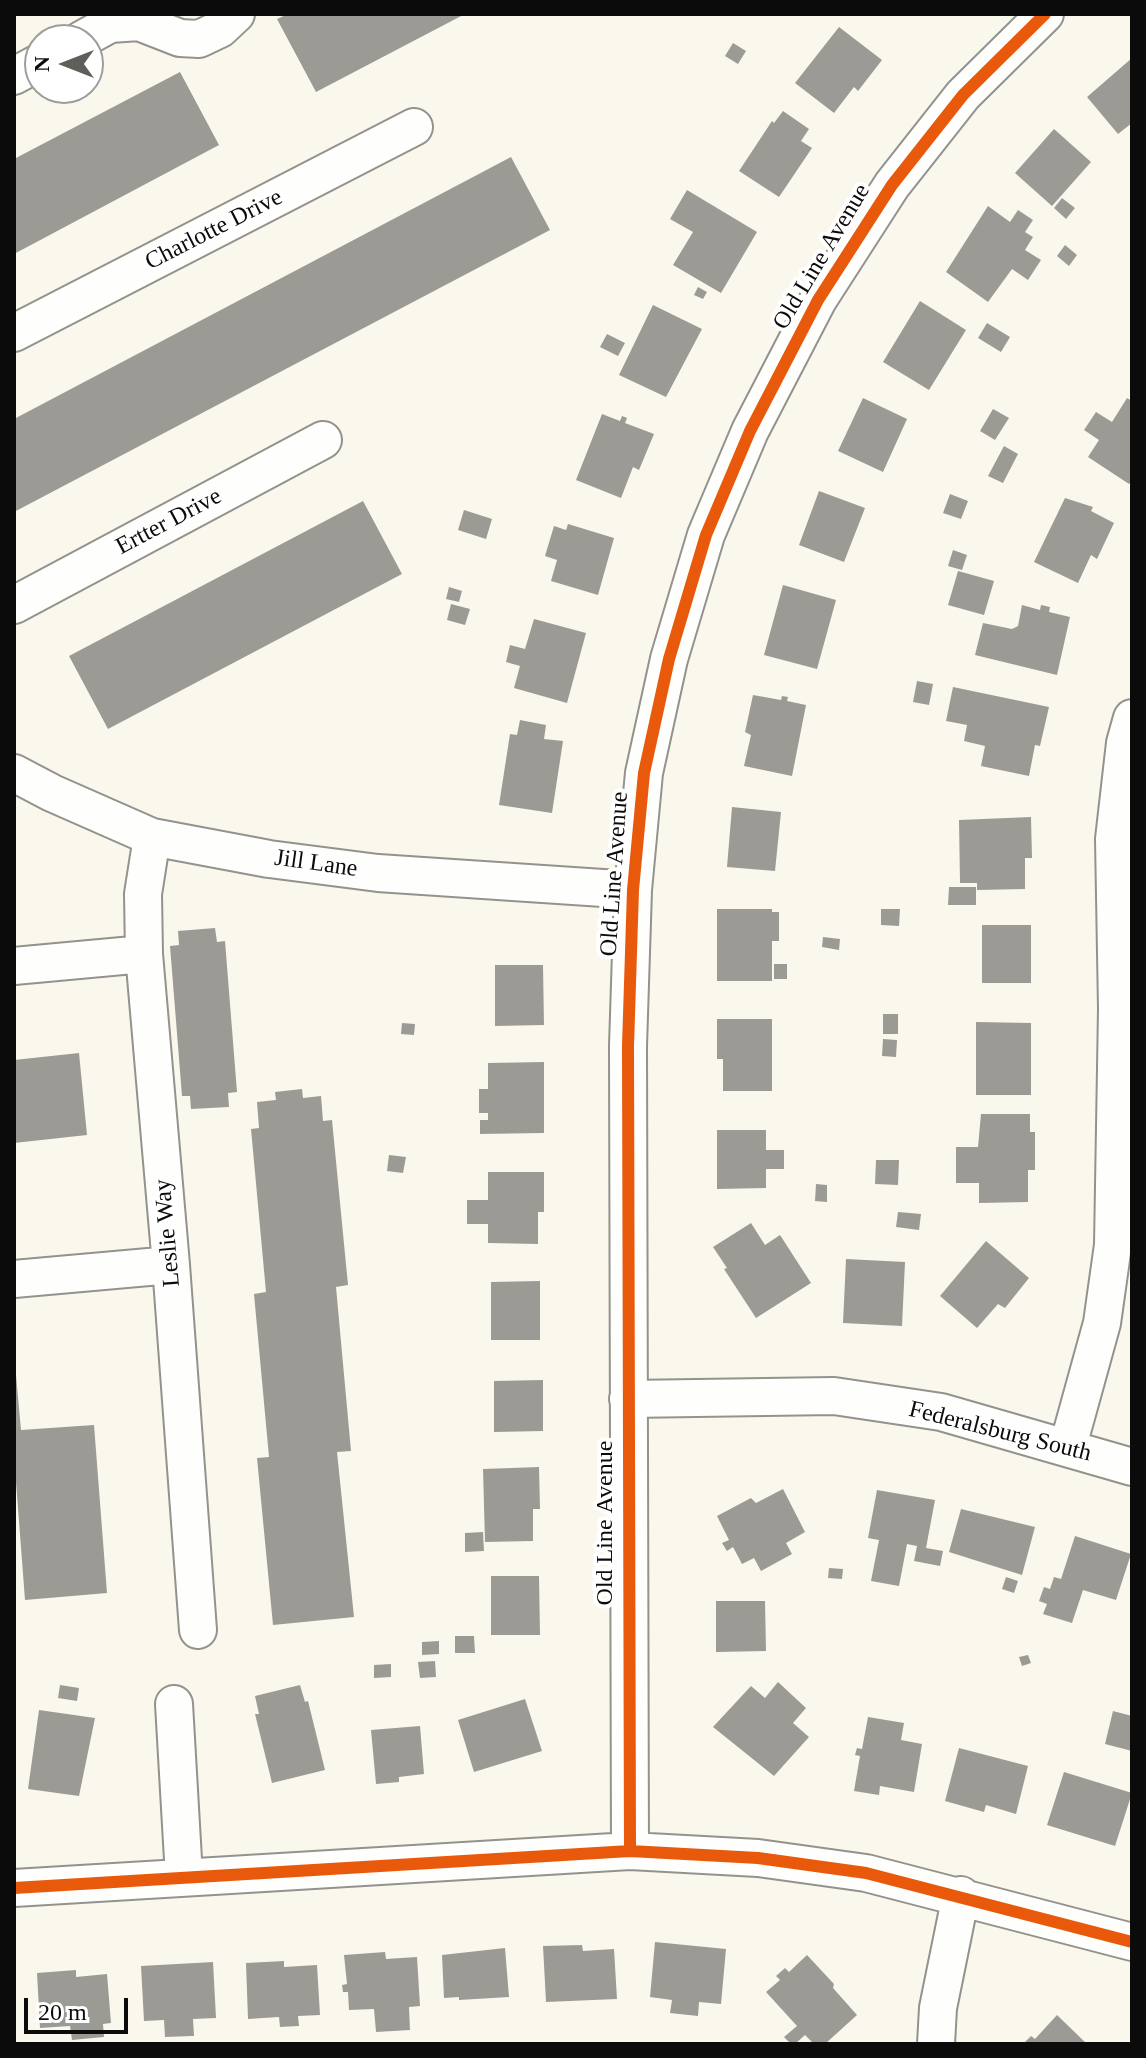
<!DOCTYPE html>
<style>
body{margin:0}
#map{position:relative;width:1146px;height:2058px;overflow:hidden;background:#faf8ed;font-family:"Times New Roman",serif}
canvas{display:block}
.frame{position:absolute;inset:0;border:16px solid #0b0b0b;pointer-events:none}
.north{position:absolute;left:24px;top:24px;width:80px;height:80px;box-sizing:border-box;background:#fff;border:2px solid #9d9d9d;border-radius:50%;rotate:270deg;font-size:22px;font-weight:700;line-height:32px;text-align:center;color:#0b0b0b}
.north::after{content:'';display:block;margin:auto;width:28px;height:36px;background:#5f5e5a;clip-path:polygon(50% 0,100% 100%,50% 72%,0 100%)}
.scale{position:absolute;left:24px;top:1998px;width:104px;height:36px;box-sizing:border-box;border:4px solid #0b0b0b;border-top:0;padding-left:10px;font-size:24px;line-height:28px;white-space:nowrap;color:#0b0b0b;-webkit-text-stroke:6px #fff;paint-order:stroke}
</style>
<div id="map">
<canvas width="1146" height="2058"></canvas>
<div class="frame"></div>
<div class="north">N</div>
<div class="scale">20 m</div>
</div>
<script>
const ctx = document.querySelector('canvas').getContext('2d');
ctx.lineJoin = 'round';
function fillPath(path, color) {
  ctx.fillStyle = color;
  ctx.fill(path, 'evenodd');
}
function toPath(rows) {
  const path = new Path2D();
  for (const r of rows) {
    path.moveTo(r[0], r[1]);
    for (let i = 2; i < r.length; i += 2) path.lineTo(r[i], r[i + 1]);
  }
  return path;
}
function trace(path, color, width, dash) {
  ctx.strokeStyle = color;
  ctx.lineWidth = width;
  ctx.lineCap = dash ? 'butt' : 'round';
  ctx.setLineDash(dash || []);
  ctx.stroke(path);
}
function drawText(font, color, halo, rows, align = 'center') {
  ctx.font = font + ' "Times New Roman",serif';
  ctx.lineWidth = 8;
  ctx.setLineDash([]);
  ctx.textBaseline = 'middle';
  ctx.strokeStyle = halo;
  ctx.fillStyle = color;
  for (const [text, x, y, turn = 0] of rows) {
    ctx.save();
    ctx.translate(x, y);
    ctx.rotate((+turn || 0) * Math.PI / 180);
    ctx.textAlign = isNaN(turn) ? turn : align;
    if (halo) ctx.strokeText(text, 0, 0);
    ctx.fillText(text, 0, 0);
    ctx.restore();
  }
}
fillPath(toPath([
 [288,14,465,14,316,92,277,19],
 [839,27,882,60,858,91,854,87,834,113,795,83],
 [733,43,746,51,738,64,725,56],
 [1132,58,1132,123,1118,134,1087,97],
 [180,72,219,145,14,254,14,159],
 [783,111,809,129,801,141,812,148,779,197,739,171,772,121,774,123],
 [1054,129,1091,162,1052,206,1015,173],
 [511,157,550,230,14,512,14,419],
 [687,190,757,232,721,293,673,265,693,232,670,219],
 [1062,198,1075,208,1066,219,1054,208],
 [988,206,1010,222,1018,210,1033,220,1025,232,1033,237,1025,250,1041,260,1028,280,1012,269,988,302,946,272],
 [1065,245,1077,255,1069,266,1057,256],
 [698,287,707,292,703,299,694,295],
 [920,301,966,330,929,390,883,362],
 [653,305,702,329,666,397,619,375],
 [987,323,1010,337,1001,352,978,338],
 [607,334,625,343,618,356,600,347],
 [863,398,907,419,883,472,838,451],
 [1127,398,1132,401,1132,480,1129,484,1088,457,1099,440,1084,430,1096,412,1112,422],
 [993,409,1009,418,995,440,980,431],
 [602,414,620,421,622,416,627,418,625,423,654,434,639,470,633,467,621,498,576,480],
 [1004,446,1018,454,1003,483,988,476],
 [819,491,865,508,844,562,799,545],
 [950,494,968,501,961,519,943,513],
 [1065,498,1093,507,1091,511,1114,523,1097,559,1091,555,1078,583,1034,562],
 [363,501,402,574,108,729,69,656],
 [464,510,492,519,486,539,458,530],
 [568,524,614,538,598,595,551,581,557,560,545,556,554,526,566,530],
 [953,550,967,555,962,570,948,566],
 [958,571,994,581,984,615,948,605],
 [783,585,836,600,817,669,764,655],
 [449,587,462,591,459,602,446,599],
 [451,604,470,609,465,625,447,620],
 [1022,605,1040,610,1041,605,1050,607,1049,612,1070,617,1057,675,975,655,983,623,1012,629,1018,626],
 [534,619,586,633,567,703,514,688,520,666,506,662,510,645,525,649],
 [917,681,933,684,929,705,913,702],
 [953,687,1049,707,1040,746,1035,745,1029,776,981,766,985,746,964,741,967,725,946,721],
 [753,695,781,700,782,696,788,697,787,701,806,705,792,776,744,766,751,735,745,732],
 [520,720,546,725,544,739,563,741,552,813,499,805,510,734,517,735],
 [732,807,781,812,775,871,727,867],
 [1031,817,1032,858,1025,858,1025,889,977,890,977,883,960,883,959,820],
 [949,887,976,887,976,905,948,905],
 [717,909,772,909,772,912,779,912,779,941,772,941,772,981,717,981],
 [881,909,900,909,899,926,881,925],
 [982,925,1031,925,1031,983,982,983],
 [215,928,217,942,225,941,237,1092,228,1093,229,1107,191,1109,190,1096,182,1096,170,946,179,945,178,931],
 [823,937,840,939,839,950,822,947],
 [774,964,787,964,787,979,774,979],
 [495,965,543,965,544,1025,495,1026],
 [883,1014,898,1014,898,1034,883,1034],
 [717,1019,772,1019,772,1091,723,1091,723,1059,717,1059],
 [976,1022,1031,1023,1031,1095,976,1095],
 [402,1023,415,1024,414,1035,401,1034],
 [883,1039,897,1040,896,1057,882,1056],
 [79,1053,87,1135,14,1143,14,1060],
 [544,1062,544,1133,480,1134,480,1120,488,1120,488,1113,479,1113,479,1089,488,1089,488,1063],
 [302,1089,303,1098,321,1096,323,1121,332,1120,348,1285,336,1287,351,1451,337,1452,354,1617,273,1625,257,1458,269,1457,254,1294,266,1292,251,1129,259,1128,257,1102,276,1100,275,1092],
 [981,1114,1030,1114,1030,1132,1035,1132,1035,1170,1028,1170,1028,1202,979,1203,979,1183,956,1183,956,1147,978,1147],
 [717,1130,766,1130,766,1150,784,1150,784,1169,766,1169,766,1188,717,1189],
 [389,1155,406,1157,403,1173,387,1171],
 [876,1160,899,1160,898,1185,875,1184],
 [488,1172,544,1172,544,1212,538,1212,538,1244,488,1243,488,1224,467,1224,467,1200,488,1200],
 [816,1184,827,1185,827,1202,815,1201],
 [898,1212,921,1214,919,1230,896,1227],
 [751,1223,765,1245,780,1235,811,1283,756,1318,724,1269,727,1268,713,1247],
 [986,1241,1029,1278,1005,1308,998,1304,977,1328,940,1296],
 [846,1259,905,1262,902,1326,843,1323],
 [540,1281,540,1340,491,1340,491,1282],
 [14,1375,16,1375,21,1430,94,1425,107,1593,25,1600,14,1456],
 [543,1380,543,1431,494,1432,494,1381],
 [539,1467,540,1509,533,1509,533,1541,485,1542,483,1469],
 [783,1489,805,1532,786,1543,792,1554,761,1571,754,1558,742,1564,733,1547,727,1551,722,1543,729,1540,717,1516,751,1498,756,1503],
 [877,1490,935,1500,926,1548,943,1551,940,1566,914,1561,917,1546,907,1544,899,1586,871,1581,879,1540,868,1538],
 [961,1509,1035,1527,1022,1575,949,1552],
 [483,1532,484,1551,465,1552,465,1533],
 [1075,1536,1131,1554,1116,1600,1083,1590,1072,1623,1043,1614,1047,1604,1039,1601,1044,1587,1050,1589,1054,1577,1061,1579],
 [829,1568,843,1569,842,1579,828,1578],
 [491,1576,539,1576,540,1635,491,1635],
 [1006,1577,1018,1581,1014,1593,1002,1589],
 [716,1601,765,1601,766,1651,716,1652],
 [455,1636,474,1636,475,1653,455,1653],
 [439,1641,439,1654,422,1655,422,1642],
 [1028,1655,1031,1663,1022,1666,1019,1657],
 [435,1661,436,1677,420,1678,418,1662],
 [391,1664,391,1677,374,1678,374,1665],
 [778,1682,806,1708,793,1723,809,1737,774,1776,713,1727,751,1686,765,1698],
 [60,1685,79,1688,77,1701,58,1698],
 [300,1685,305,1702,308,1701,325,1770,272,1783,255,1714,259,1714,255,1696],
 [525,1699,542,1751,474,1772,458,1720],
 [39,1710,95,1718,79,1796,28,1789],
 [1113,1711,1132,1716,1132,1751,1105,1744],
 [868,1717,904,1723,901,1740,922,1744,914,1792,880,1786,879,1795,854,1791,860,1756,855,1755,857,1748,862,1749],
 [420,1726,424,1774,399,1777,399,1782,376,1784,371,1730],
 [959,1748,1028,1766,1016,1814,986,1805,984,1812,945,1801],
 [1064,1772,1132,1793,1115,1846,1047,1825],
 [655,1942,726,1949,721,2004,699,2002,698,2016,670,2013,672,2000,650,1997],
 [582,1945,583,1951,614,1949,617,1999,546,2002,543,1946],
 [505,1948,509,1997,459,2000,459,1997,444,1998,442,1955],
 [385,1952,386,1959,417,1957,420,2006,409,2007,410,2030,376,2032,374,2009,349,2010,348,1992,343,1992,342,1985,347,1984,344,1955],
 [807,1955,834,1984,833,1988,857,2015,825,2044,814,2044,805,2035,795,2044,791,2044,784,2037,797,2026,766,1992,780,1980,776,1976,785,1968,789,1972],
 [284,1961,284,1967,317,1965,320,2015,298,2016,299,2026,280,2027,279,2017,248,2019,246,1963],
 [213,1962,216,2018,193,2019,194,2036,192,2036,165,2037,164,2020,144,2021,141,1966],
 [76,1970,76,1977,107,1974,111,2023,103,2024,104,2037,72,2040,70,2026,40,2028,37,1973],
 [1057,2015,1087,2044,1027,2044,1025,2042,1031,2036,1035,2039]
]), '#9c9a94');
const minor = toPath([
 [81,40,110,24,139,22,180,38,199,39,220,29,236,14],
 [14,76,40,62],
 [14,333,414,127],
 [14,605,323,440],
 [14,773,52,793,152,837,269,859,378,873,633,890],
 [152,837,143,894,144,954,171,1265,198,1630],
 [14,966,144,954],
 [14,1279,171,1265],
 [628,1399,834,1396,941,1412,1132,1467],
 [1068,1446,1102,1323,1113,1245,1117,1009,1114,839,1125,743,1132,718],
 [174,1704,184,1877],
 [630,1851,628,1046,633,890,644,773,669,659,706,535,750,431,818,300,892,185,963,95,1045,14],
 [14,1888,630,1851,758,1858,866,1873,1132,1942],
 [936,2044,938,2008,961,1895]
]);
trace(minor, '#93928d', 40);
trace(minor, '#fefefc', 36);
trace(toPath([
 [630,1851,628,1046,633,890,644,773,669,659,706,535,750,431,818,300,892,185,963,95,1045,14],
 [14,1888,630,1851,758,1858,866,1873,1132,1942]
]), '#e8590c', 12);
drawText('24px', '#0b0b0b', '#fff', [
 ["Charlotte Drive",214,230,-27],
 ["Old Line Avenue",822,257,-59],
 ["Ertter Drive",169,522,-28],
 ["Jill Lane",316,864,8],
 ["Old Line Avenue",615,874,-86],
 ["Leslie Way",168,1233,-95],
 ["Federalsburg South",1000,1432,14],
 ["Old Line Avenue",606,1523,-90]
]);
</script>
